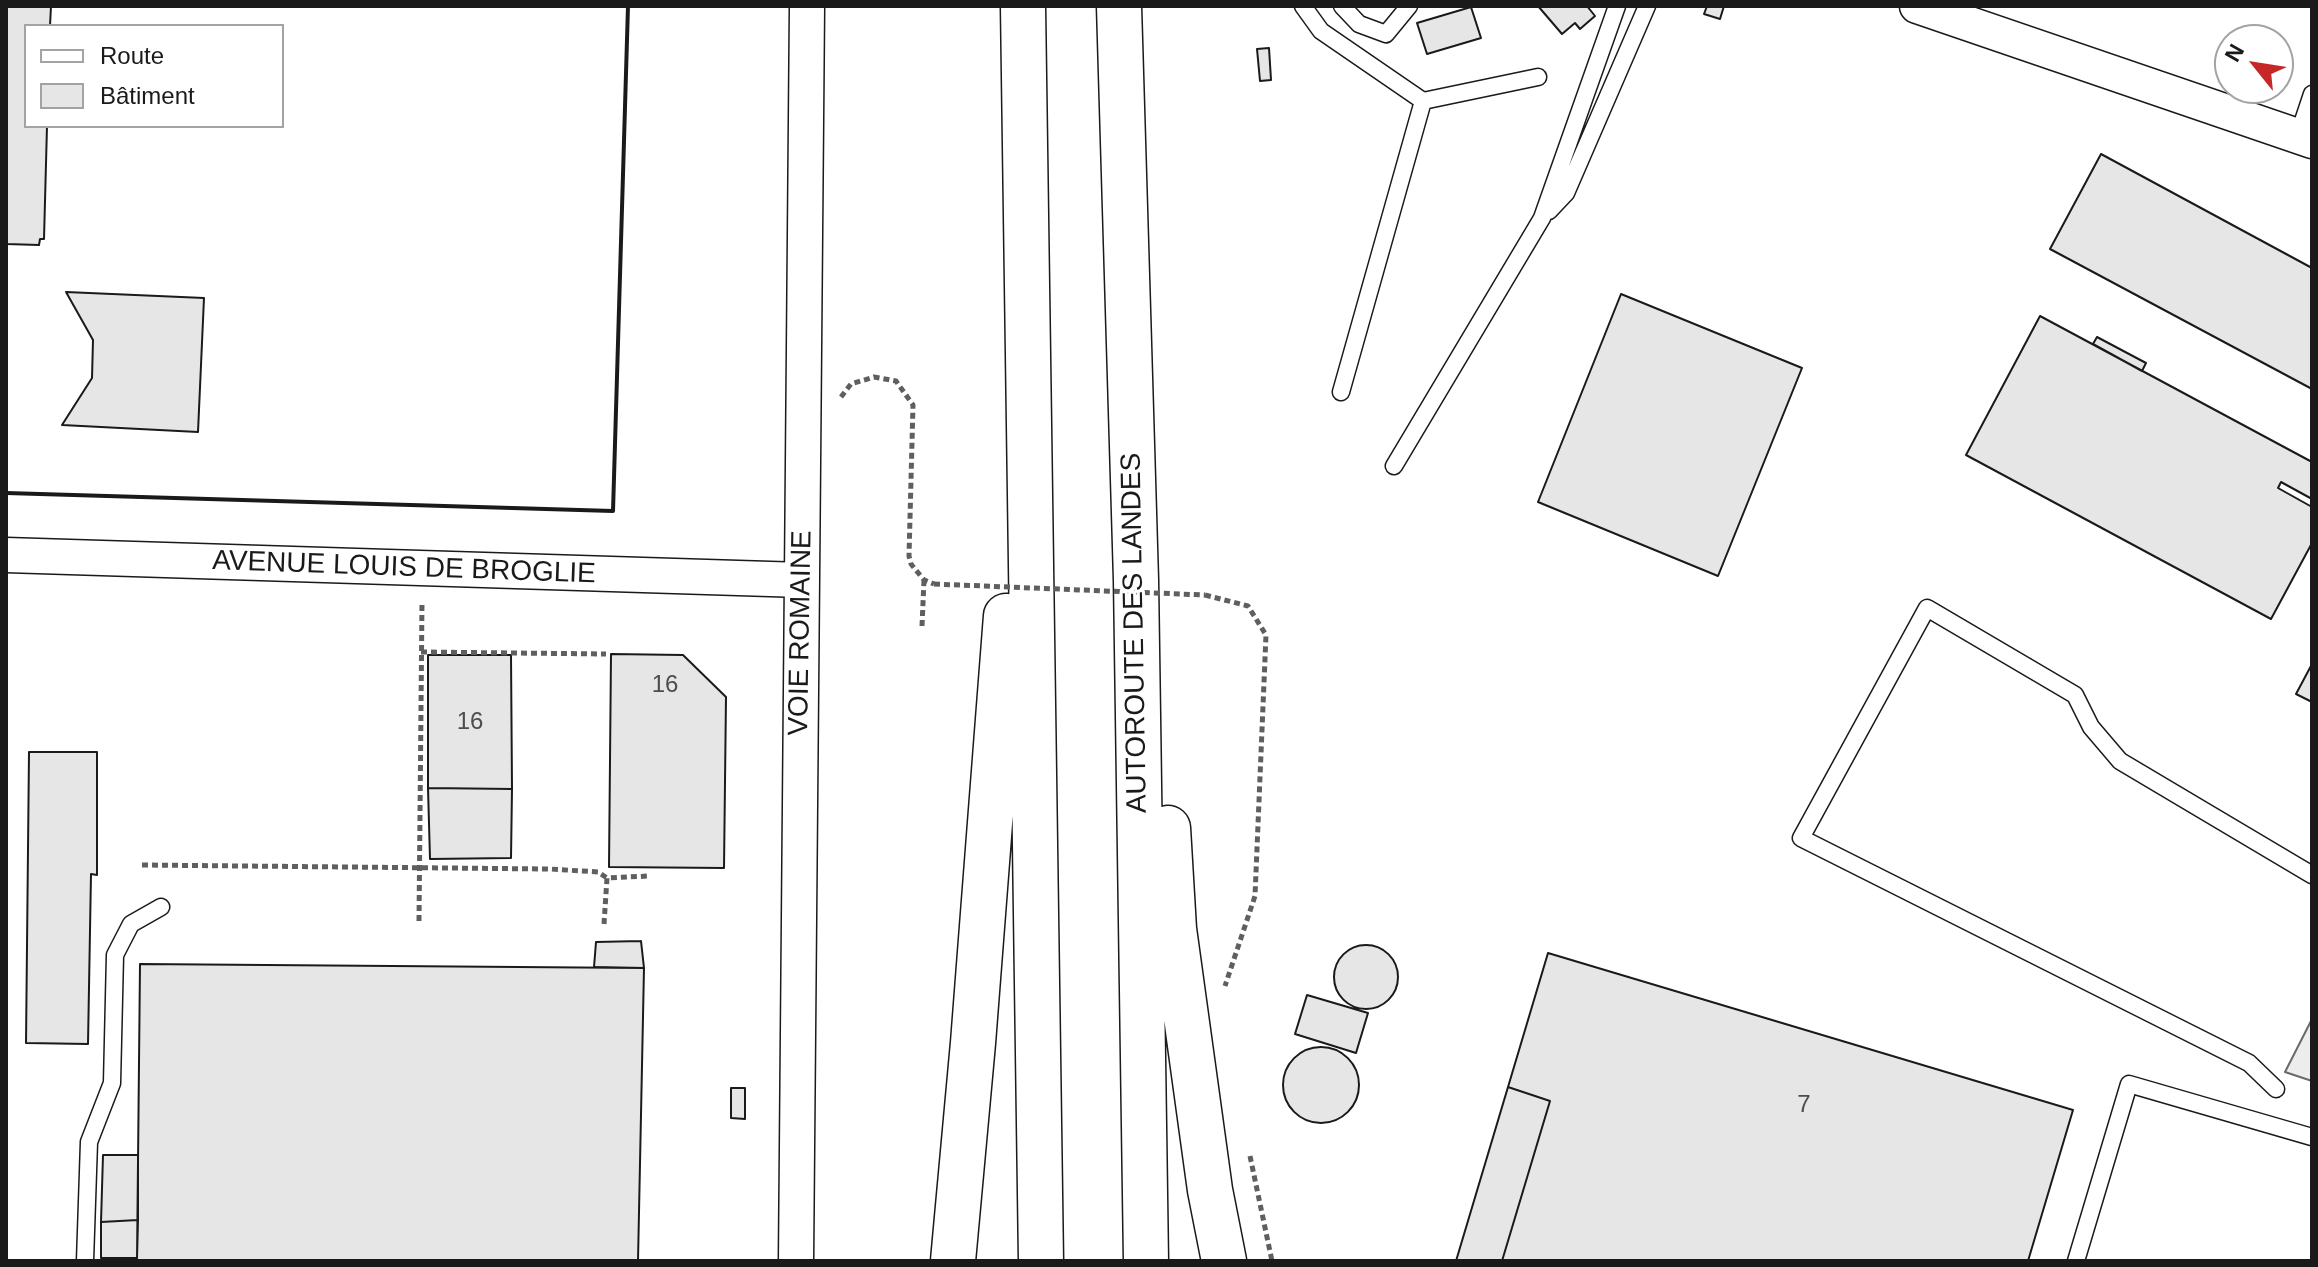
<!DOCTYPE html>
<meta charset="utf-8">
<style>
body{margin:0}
#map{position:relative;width:2318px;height:1267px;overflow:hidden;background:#fff;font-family:Helvetica,sans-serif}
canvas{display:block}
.frame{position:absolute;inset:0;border:8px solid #1a1a1a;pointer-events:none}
.legend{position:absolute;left:24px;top:24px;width:260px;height:104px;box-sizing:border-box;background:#fff;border:2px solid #a3a3a3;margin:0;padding:10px 14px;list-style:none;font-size:24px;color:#1a1a1a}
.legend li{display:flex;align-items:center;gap:16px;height:40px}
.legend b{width:40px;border:2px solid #a3a3a3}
.north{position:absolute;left:2214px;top:24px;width:80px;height:80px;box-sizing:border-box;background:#fff;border:2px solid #a3a3a3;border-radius:50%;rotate:300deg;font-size:22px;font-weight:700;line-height:32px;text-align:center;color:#1a1a1a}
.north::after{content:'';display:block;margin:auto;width:28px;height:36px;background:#c62828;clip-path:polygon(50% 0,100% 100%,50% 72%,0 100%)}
</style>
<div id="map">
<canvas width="2318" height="1267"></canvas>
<div class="frame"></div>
<ul class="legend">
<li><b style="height:10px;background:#fff"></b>Route</li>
<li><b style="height:22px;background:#e6e6e6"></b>Bâtiment</li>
</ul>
<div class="north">N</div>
</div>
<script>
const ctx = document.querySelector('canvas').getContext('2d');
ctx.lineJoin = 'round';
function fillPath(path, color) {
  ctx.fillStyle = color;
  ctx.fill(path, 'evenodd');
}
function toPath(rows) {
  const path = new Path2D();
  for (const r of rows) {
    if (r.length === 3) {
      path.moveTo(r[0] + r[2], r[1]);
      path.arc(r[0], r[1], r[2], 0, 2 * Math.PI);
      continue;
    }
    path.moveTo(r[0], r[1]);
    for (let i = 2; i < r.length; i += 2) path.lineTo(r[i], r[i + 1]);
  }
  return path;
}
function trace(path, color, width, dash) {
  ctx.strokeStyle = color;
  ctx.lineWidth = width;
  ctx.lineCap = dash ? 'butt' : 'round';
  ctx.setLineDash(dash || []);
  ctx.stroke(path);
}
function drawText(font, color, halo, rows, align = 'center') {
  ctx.font = font + ' Helvetica,sans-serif';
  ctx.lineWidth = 6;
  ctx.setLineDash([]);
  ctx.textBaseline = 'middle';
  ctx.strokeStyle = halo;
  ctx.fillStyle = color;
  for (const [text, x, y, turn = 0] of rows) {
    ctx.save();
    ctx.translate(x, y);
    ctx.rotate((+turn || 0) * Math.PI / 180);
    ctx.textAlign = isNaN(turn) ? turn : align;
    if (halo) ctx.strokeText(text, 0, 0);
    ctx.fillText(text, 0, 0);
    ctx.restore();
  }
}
const parking = toPath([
 [2312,1019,2312,1081,2285,1072,2312,1019]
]);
fillPath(parking, '#ededed');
trace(parking, '#6a6a6a', 2);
const building = toPath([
 [6,6,51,6,50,26,26,26,26,126,47,126,44,239,40,239,39,245,6,244,6,6],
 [1538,6,1587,6,1595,16,1580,29,1575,23,1562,34,1538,6],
 [1707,6,1724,6,1720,19,1704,14,1707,6],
 [1471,7,1481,38,1427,54,1417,23,1471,7],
 [1269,48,1271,80,1260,81,1257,49,1269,48],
 [2101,154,2312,268,2312,389,2050,249,2101,154],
 [66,292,204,298,198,432,62,425,92,378,93,340,66,292],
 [1621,294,1802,368,1718,576,1538,502,1621,294],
 [2040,316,2312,462,2312,499,2281,482,2278,488,2312,507,2312,543,2271,619,1966,455,2040,316],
 [2097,337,2146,363,2142,371,2093,344,2097,337],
 [611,654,683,655,726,697,724,868,609,867,611,654],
 [428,655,511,655,512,789,428,788,428,655],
 [2312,664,2312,702,2296,694,2312,664],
 [29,752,97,752,97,875,91,874,88,1044,26,1043,29,752],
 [428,788,512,789,511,858,430,859,428,788],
 [641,941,644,968,594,967,596,942,641,941],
 [1366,977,32],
 [1548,953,2073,1110,2028,1261,1502,1261,1550,1101,1508,1087,1548,953],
 [140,964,644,968,638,1261,137,1261,140,964],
 [1307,995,1368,1013,1356,1053,1295,1034,1307,995],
 [1321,1085,38],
 [1508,1087,1550,1101,1502,1261,1456,1261,1508,1087],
 [731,1088,745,1088,745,1119,731,1118,731,1088],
 [103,1155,138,1155,138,1220,101,1222,103,1155],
 [138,1220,137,1258,101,1258,101,1222,138,1220]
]);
fillPath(building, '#e6e6e6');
trace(building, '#1a1a1a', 2);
const lane = toPath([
 [1303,6,1321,31,1423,101,1341,392],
 [1342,6,1359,24,1386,34,1409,6],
 [1423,101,1538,77],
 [2298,136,2312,94],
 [1549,211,1566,193,1647,6],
 [1394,466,1542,218,1617,6],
 [2276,1089,2249,1063,1801,838,1927,608,2075,695,2091,727,2120,761,2312,875],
 [85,1261,89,1142,112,1083,115,955,131,924,161,907],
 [2076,1261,2129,1084,2312,1137]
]);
const street = toPath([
 [1917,6,2312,141],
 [6,555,802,580],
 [796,1261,807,6]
]);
const highway = toPath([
 [1023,6,1041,1261],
 [1119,6,1136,580,1146,1261],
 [1168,828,1174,929,1210,1190,1224,1261],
 [953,1261,973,1043,1006,616]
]);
trace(lane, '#1a1a1a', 19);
trace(street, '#1a1a1a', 37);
trace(highway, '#1a1a1a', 47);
trace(toPath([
 [841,397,851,384,874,377,896,381,913,405,909,556,911,564,924,580,934,584],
 [1205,595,1248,606,1266,635,1255,896,1225,986],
 [922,626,924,580],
 [421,652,606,654],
 [142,865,550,869,598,872,607,878],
 [419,921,422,602],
 [604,924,607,878,649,876],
 [1250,1156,1272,1261]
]), '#5f5f5f', 5, [6, 4]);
trace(lane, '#fff', 16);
trace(street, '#fff', 34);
trace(highway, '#fff', 44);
trace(toPath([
 [934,584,1205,595]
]), '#5f5f5f', 5, [6, 4]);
trace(toPath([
 [6,493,613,511,628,6]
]), '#1a1a1a', 4);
drawText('24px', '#4d4d4d', null, [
 ["16",665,685],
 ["16",470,722],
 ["7",1804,1105]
]);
drawText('28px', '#1a1a1a', '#fff', [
 ["AVENUE LOUIS DE BROGLIE",404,568,2],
 ["VOIE ROMAINE",801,633,-89],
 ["AUTOROUTE DES LANDES",1135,633,-91]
]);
</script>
